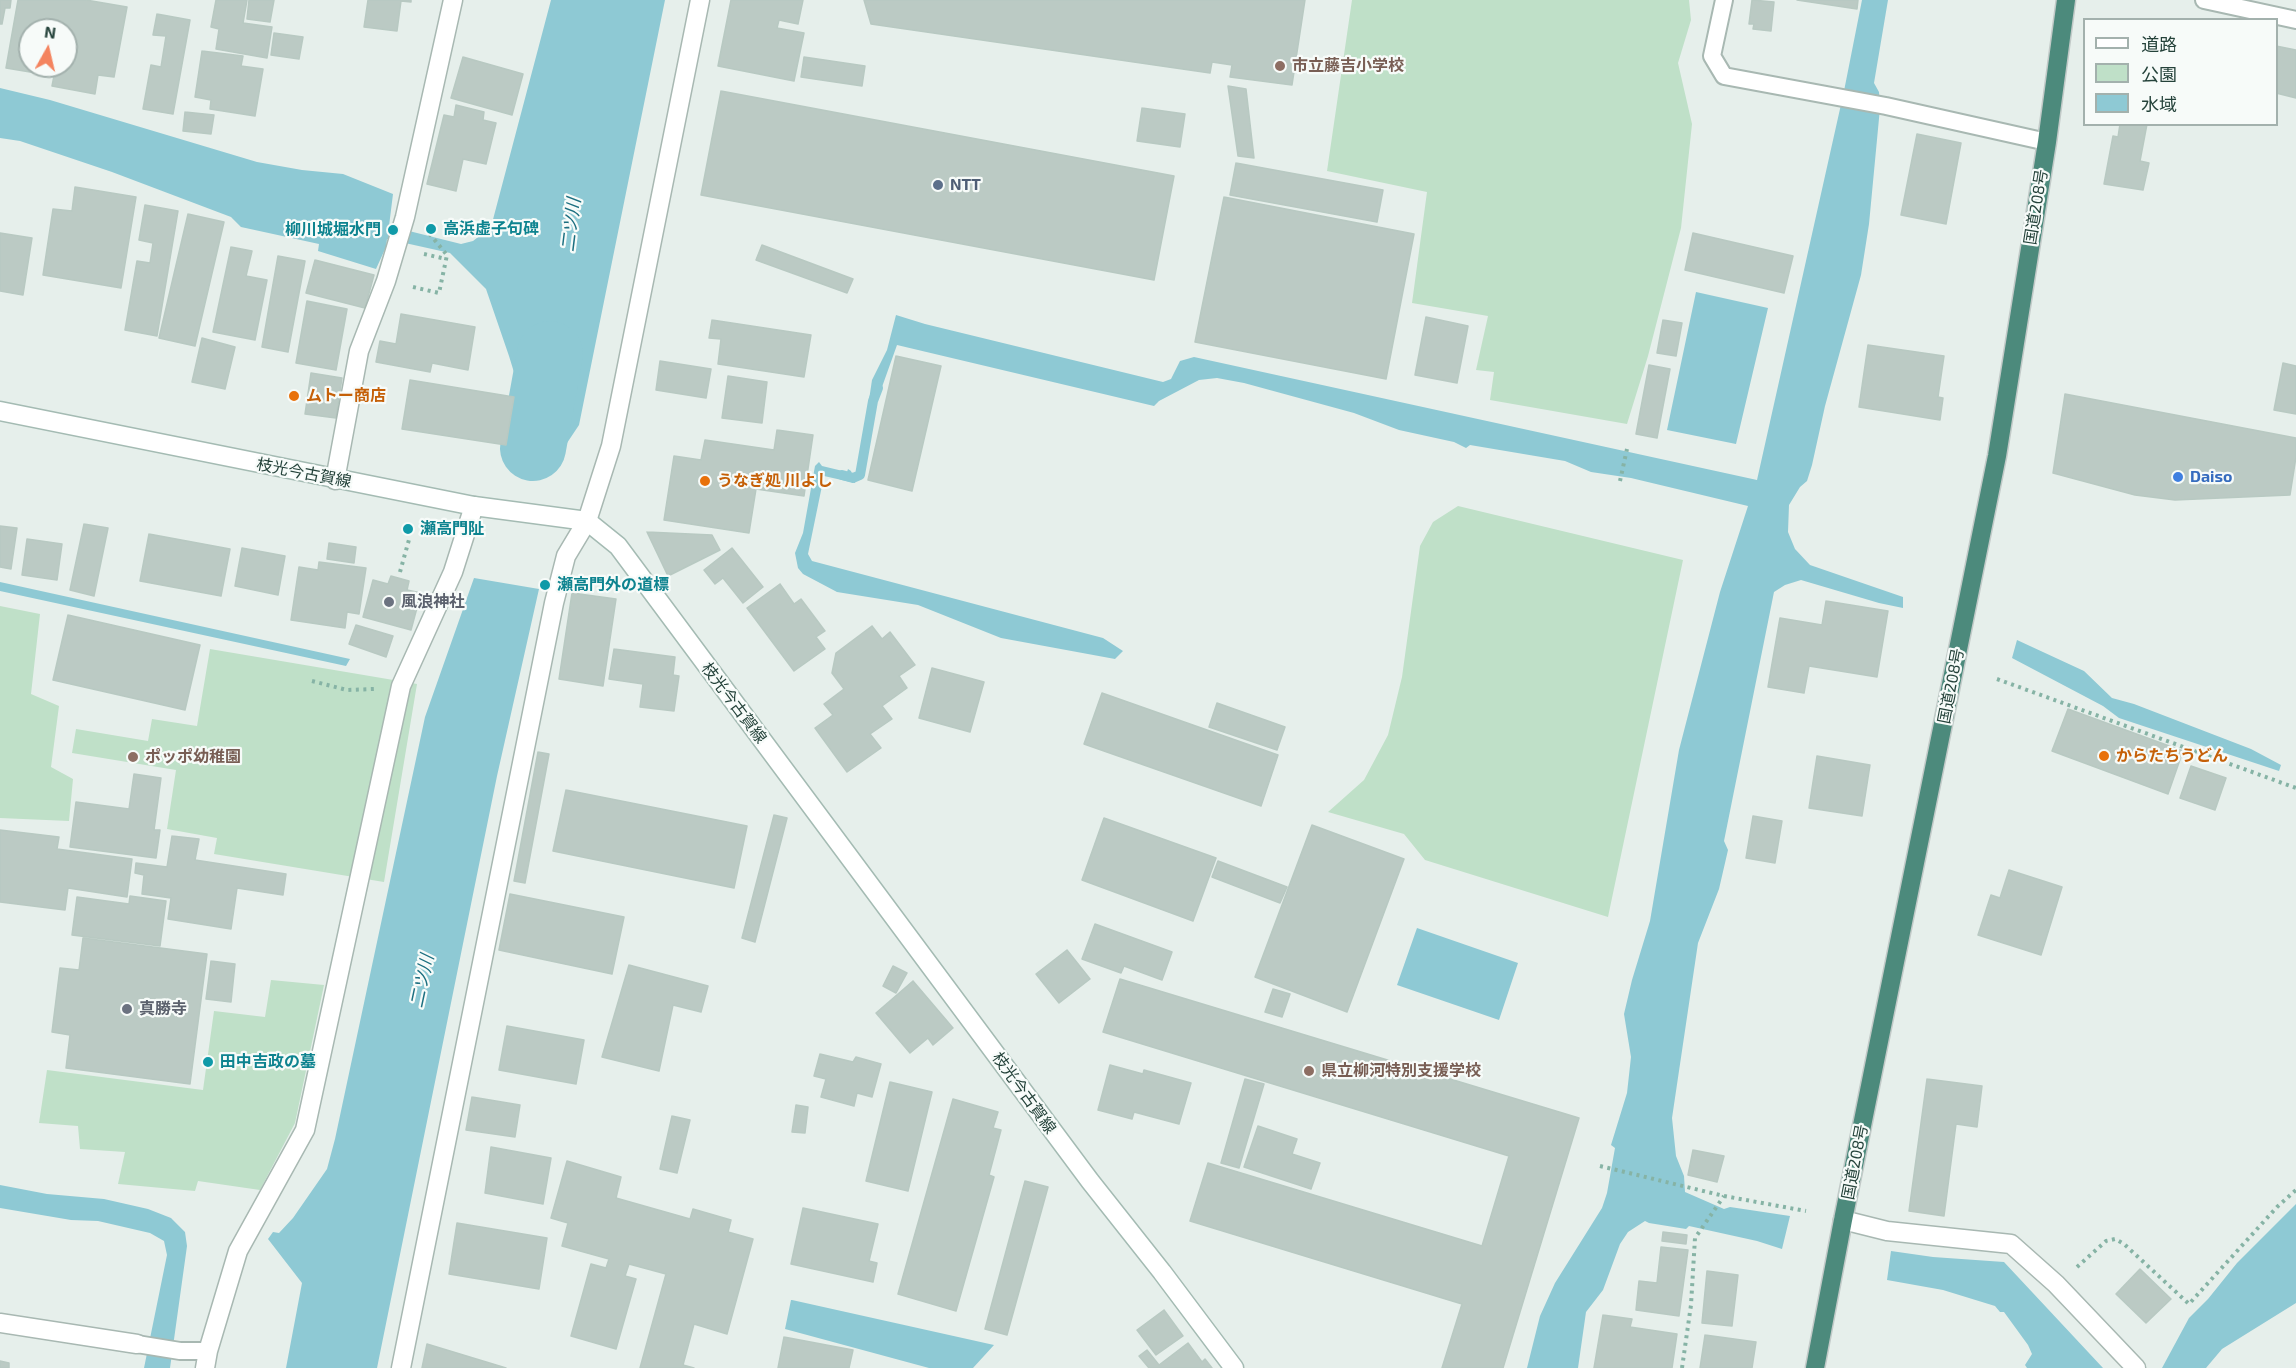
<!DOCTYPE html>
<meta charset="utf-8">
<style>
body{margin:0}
#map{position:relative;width:2296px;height:1368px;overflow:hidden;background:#e6efeb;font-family:"Exo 2","Noto Sans JP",sans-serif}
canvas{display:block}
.legend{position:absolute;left:2083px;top:18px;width:195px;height:108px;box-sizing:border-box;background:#f7fbf9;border:2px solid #a3b1ad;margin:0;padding:8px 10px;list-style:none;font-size:18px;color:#24423a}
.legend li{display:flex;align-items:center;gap:12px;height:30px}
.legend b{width:30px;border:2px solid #a3b1ad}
.north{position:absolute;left:18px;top:18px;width:60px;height:60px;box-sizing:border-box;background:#f7fbf9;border:2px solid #a3b1ad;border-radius:50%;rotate:8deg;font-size:16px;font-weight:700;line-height:24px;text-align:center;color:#24423a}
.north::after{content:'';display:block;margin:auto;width:21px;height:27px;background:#f4845f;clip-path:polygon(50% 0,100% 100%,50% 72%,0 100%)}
</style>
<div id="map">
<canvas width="2296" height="1368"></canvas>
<ul class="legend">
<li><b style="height:8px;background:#fff"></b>道路</li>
<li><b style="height:16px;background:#bfe0c8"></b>公園</li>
<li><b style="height:16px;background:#8ec9d4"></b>水域</li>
</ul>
<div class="north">N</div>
</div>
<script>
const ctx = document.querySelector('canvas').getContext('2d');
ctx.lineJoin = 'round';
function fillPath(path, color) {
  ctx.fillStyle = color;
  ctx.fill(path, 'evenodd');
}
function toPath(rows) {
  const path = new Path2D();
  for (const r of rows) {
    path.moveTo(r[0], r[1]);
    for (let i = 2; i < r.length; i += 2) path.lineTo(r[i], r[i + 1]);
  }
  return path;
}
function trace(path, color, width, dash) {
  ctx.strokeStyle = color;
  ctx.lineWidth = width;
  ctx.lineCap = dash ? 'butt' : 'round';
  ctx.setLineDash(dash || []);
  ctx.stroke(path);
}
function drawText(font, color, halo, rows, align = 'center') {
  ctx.font = font + ' "Exo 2","Noto Sans JP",sans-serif';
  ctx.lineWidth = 4.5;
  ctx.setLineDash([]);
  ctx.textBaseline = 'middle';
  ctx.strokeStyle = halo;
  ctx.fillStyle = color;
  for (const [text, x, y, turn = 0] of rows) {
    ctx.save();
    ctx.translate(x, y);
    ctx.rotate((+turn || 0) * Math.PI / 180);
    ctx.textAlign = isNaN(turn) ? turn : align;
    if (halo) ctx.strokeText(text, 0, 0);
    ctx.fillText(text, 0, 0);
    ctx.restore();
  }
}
fillPath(toPath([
 [1352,0,1689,0,1691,20,1678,63,1692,124,1681,228,1648,356,1627,424,1490,400,1494,372,1476,370,1488,316,1412,303,1427,192,1327,171],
 [1458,506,1683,560,1608,917,1425,860,1404,834,1328,812,1364,780,1388,735,1402,677,1420,546,1433,522],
 [0,606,40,614,31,694,59,706,51,767,73,779,69,821,0,818],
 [210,649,417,684,384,882,214,854,217,838,167,829,176,770,72,753,76,729,148,741,152,719,197,726],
 [271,980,324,985,295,1123,260,1190,198,1181,195,1191,118,1184,125,1152,80,1149,78,1126,39,1123,47,1070,203,1090,214,1011,265,1017]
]), '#bfe0c8');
fillPath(toPath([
 [551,0,665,0,579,425,563,449,515,441,518,430,521,395,509,356,486,289,450,253,387,239,386,247,376,269,318,251,319,244,241,227,231,217,112,172,20,141,0,138,0,88,50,100,257,162,302,170,343,174,393,194,389,226,461,244,473,241,491,227],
 [1862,0,1888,0,1874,83,1879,92,1880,108,1869,224,1861,275,1825,406,1812,465,1807,481,1800,487,1789,505,1788,532,1795,549,1810,565,1903,597,1903,608,1879,603,1801,580,1785,585,1774,592,1724,841,1728,850,1719,889,1698,943,1672,1118,1676,1156,1684,1176,1685,1192,1724,1209,1730,1207,1790,1216,1782,1249,1757,1241,1689,1226,1686,1229,1649,1223,1645,1221,1628,1232,1620,1244,1603,1290,1586,1312,1578,1368,1527,1368,1540,1316,1555,1283,1602,1208,1607,1193,1615,1148,1611,1145,1627,1093,1631,1057,1624,1014,1632,980,1650,921,1679,750,1720,592,1748,506,1631,478,1591,472,1565,461,1470,445,1466,448,1454,442,1399,430,1354,413,1244,383,1217,378,1199,380,1159,401,1154,406,897,345,877,401,869,400,872,380,887,350,896,315,925,324,1163,382,1171,379,1180,361,1194,357,1757,480,1844,91],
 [1696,292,1768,308,1736,444,1667,430],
 [819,462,822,466,847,472,848,469,851,471,852,474,856,474,855,483,824,476,808,554,812,561,1103,638,1123,651,1115,659,1001,638,918,605,837,592,803,574,798,568,795,553,803,533,815,466],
 [474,578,539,589,497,776,377,1368,286,1368,302,1283,268,1239,273,1232,279,1233,293,1218,327,1169,335,1139,425,717],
 [0,582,350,659,346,666,0,591],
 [2017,640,2084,671,2112,698,2134,704,2251,749,2281,765,2279,771,2119,718,2103,706,2012,658],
 [1417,928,1518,963,1499,1020,1397,985],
 [0,1185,47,1194,104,1199,148,1209,171,1218,185,1232,187,1246,170,1368,144,1368,167,1255,164,1241,150,1233,98,1221,71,1220,0,1208],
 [2296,1204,2296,1303,2222,1349,2206,1368,2162,1368,2189,1318,2208,1299,2237,1263],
 [1891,1251,1933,1257,2004,1262,2103,1368,2027,1368,2025,1365,2032,1354,2028,1345,2004,1312,2000,1312,1995,1306,1943,1290,1887,1280],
 [791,1300,792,1300,994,1345,973,1368,929,1368,785,1329]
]), '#8ec9d4');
trace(toPath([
 [842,475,853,478,860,475,873,401,878,388]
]), '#8ec9d4', 10);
trace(toPath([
 [533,448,550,354]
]), '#8ec9d4', 66);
const building = toPath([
 [0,0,11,0,10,8,5,8,2,24,0,24,0,0],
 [18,0,86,0,127,7,114,77,98,75,95,94,52,86,54,76,6,68,18,0],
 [30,30,66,30,66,66,30,66,30,30],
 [216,0,247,0,243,23,272,27,267,58,216,49,219,29,211,27,216,0],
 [249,0,274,0,270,22,247,19,249,0],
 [368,0,411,0,411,2,401,1,397,31,364,27,368,0],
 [731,0,803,0,798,24,779,20,777,28,804,33,794,81,718,66,731,0],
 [864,0,1305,0,1292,85,1230,77,1232,65,1212,62,1210,73,871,24,864,0],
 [1752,0,1774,2,1771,31,1753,29,1754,24,1749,24,1752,0],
 [1797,0,1858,0,1857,9,1797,0],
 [157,14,190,20,173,114,143,109,151,65,161,67,166,36,153,35,157,14],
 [274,33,303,37,299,59,271,55,274,33],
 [2276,46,2296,50,2296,98,2276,93,2276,46],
 [202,51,243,56,241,66,263,69,255,116,210,109,211,100,195,97,202,51],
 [463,57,523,74,512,115,451,98,463,57],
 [804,57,865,66,862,86,801,77,804,57],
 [1228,86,1246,89,1254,158,1238,156,1228,86],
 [721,91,1174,176,1154,280,701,195,721,91],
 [456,105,484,112,483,120,496,123,486,164,463,159,456,191,427,184,444,115,454,117,456,105],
 [1142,108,1185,114,1180,147,1137,141,1142,108],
 [185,112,214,115,211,134,183,131,185,112],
 [2120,124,2147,124,2140,161,2149,163,2143,190,2104,184,2113,136,2118,137,2120,124],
 [1917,134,1961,143,1946,224,1901,215,1917,134],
 [1236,163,1383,190,1377,222,1230,195,1236,163],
 [75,187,136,197,121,288,43,275,53,209,72,211,75,187],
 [1224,197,1414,234,1386,379,1195,342,1224,197],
 [145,205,178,211,157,336,125,330,137,261,150,263,153,243,139,240,145,205],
 [188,214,224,222,195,346,159,338,188,214],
 [0,233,32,238,23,295,0,291,0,233],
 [1693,233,1793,256,1784,293,1685,270,1693,233],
 [762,245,853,279,847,293,756,260,762,245],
 [231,247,252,251,246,276,267,280,255,340,213,332,231,247],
 [278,256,305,261,288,352,262,347,278,256],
 [315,260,374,275,365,308,306,293,315,260],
 [307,301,347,309,336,370,296,363,307,301],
 [401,314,475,327,468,370,432,363,430,372,376,362,380,341,396,344,401,314],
 [1426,317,1468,326,1457,383,1415,375,1426,317],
 [712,320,811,335,804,377,718,364,721,339,709,338,712,320],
 [1663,320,1682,323,1676,356,1657,353,1663,320],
 [202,338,235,347,225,389,192,382,202,338],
 [1868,345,1944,356,1938,397,1943,398,1940,420,1859,407,1868,345],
 [896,356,941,366,912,491,868,480,896,356],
 [660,361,711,369,706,398,656,390,660,361],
 [2283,363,2296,366,2296,414,2274,410,2283,363],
 [1649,365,1670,369,1657,438,1636,434,1649,365],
 [311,373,342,378,336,418,305,414,311,373],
 [728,376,767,382,762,423,722,418,728,376],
 [410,380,514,397,506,445,402,429,410,380],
 [2065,394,2296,438,2296,457,2290,495,2175,500,2135,495,2053,473,2065,394],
 [777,430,813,435,804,496,756,489,749,533,664,520,674,456,701,460,705,440,774,450,777,430],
 [84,524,108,528,94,596,70,590,84,524],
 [0,526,17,528,11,569,0,567,0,526],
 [647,532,712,535,720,550,668,576,647,532],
 [149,534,230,549,221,596,140,581,149,534],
 [27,539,62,544,57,580,22,575,27,539],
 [329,543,356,547,354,563,327,559,329,543],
 [242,548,285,556,278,595,235,586,242,548],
 [732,548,763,587,743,603,723,578,715,584,704,570,732,548],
 [319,562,366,568,359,614,347,612,345,628,291,620,299,567,318,570,319,562],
 [391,576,409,581,407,590,421,593,411,630,363,617,373,580,388,584,391,576],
 [780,584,794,604,801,599,825,631,816,637,825,649,794,671,747,608,780,584],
 [572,593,616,599,603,686,559,679,572,593],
 [1826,601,1888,611,1877,677,1809,666,1804,693,1768,687,1780,618,1822,625,1826,601],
 [68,615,200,645,185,710,53,680,68,615],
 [356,625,393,636,386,657,349,644,356,625],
 [872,626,882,639,890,632,915,665,899,676,907,688,882,706,892,719,870,734,881,748,847,772,815,728,833,715,824,704,844,689,832,673,836,653,872,626],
 [614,649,675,657,673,675,679,676,674,711,640,707,643,684,609,679,614,649],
 [932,668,984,682,970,732,919,718,932,668],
 [1102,693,1278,755,1261,806,1084,744,1102,693],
 [1217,703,1285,727,1277,750,1209,727,1217,703],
 [2068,709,2183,751,2168,794,2052,751,2068,709],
 [538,752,549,754,525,883,514,881,538,752],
 [1817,756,1870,765,1862,816,1809,808,1817,756],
 [2191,766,2226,778,2215,810,2180,798,2191,766],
 [134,774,161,778,154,830,160,830,156,858,70,847,76,802,129,809,134,774],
 [566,790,747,826,734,888,553,851,566,790],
 [774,815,787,818,755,942,742,938,774,815],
 [1753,816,1782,821,1775,863,1746,858,1753,816],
 [1104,818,1216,858,1193,921,1082,880,1104,818],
 [1312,825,1404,859,1347,1012,1255,977,1312,825],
 [0,830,59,837,57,849,132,859,127,897,68,888,65,910,0,902,0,830],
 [172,836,199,839,195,860,286,874,283,895,237,888,231,929,168,919,171,898,142,894,144,875,135,873,136,863,167,867,172,836],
 [1218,861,1287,887,1280,903,1212,877,1218,861],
 [2009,870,2062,887,2041,955,1978,935,1991,895,2000,898,2009,870],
 [510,894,624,917,612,974,499,950,510,894],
 [130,896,166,901,160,946,72,935,77,897,129,904,130,896],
 [1095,924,1172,952,1162,980,1124,966,1121,973,1082,959,1095,924],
 [83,938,207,954,190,1084,66,1068,70,1035,52,1032,60,968,79,970,83,938],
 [1067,950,1090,979,1059,1003,1036,974,1067,950],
 [211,961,235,964,231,1002,206,999,211,961],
 [629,965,708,986,701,1012,673,1005,659,1071,602,1057,629,965],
 [893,966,907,973,896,993,883,986,893,966],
 [1120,979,1579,1118,1503,1368,1442,1368,1462,1304,1190,1221,1208,1163,1482,1246,1509,1156,1103,1032,1120,979],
 [913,981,953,1028,933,1045,928,1038,910,1053,876,1013,913,981],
 [1273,989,1290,994,1282,1017,1265,1012,1273,989],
 [507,1026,584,1040,576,1084,499,1070,507,1026],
 [820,1054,853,1062,856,1057,881,1064,872,1097,857,1093,854,1106,821,1097,826,1079,814,1076,820,1054],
 [1110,1065,1143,1074,1144,1070,1191,1083,1179,1124,1134,1112,1132,1119,1098,1110,1110,1065],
 [1245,1079,1264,1084,1239,1168,1221,1163,1245,1079],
 [1927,1079,1982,1086,1977,1127,1956,1124,1944,1216,1909,1211,1927,1079],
 [890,1082,932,1092,908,1191,866,1181,890,1082],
 [472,1097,520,1105,515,1137,466,1130,472,1097],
 [953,1099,998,1112,993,1128,1001,1130,989,1175,994,1177,956,1311,898,1294,953,1099],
 [796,1105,808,1107,805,1133,792,1132,796,1105],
 [672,1116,690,1120,677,1173,660,1169,672,1116],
 [1258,1126,1297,1139,1292,1154,1320,1163,1311,1189,1244,1167,1258,1126],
 [491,1147,551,1158,543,1204,485,1193,491,1147],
 [1693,1150,1724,1156,1717,1182,1688,1175,1693,1150],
 [567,1161,621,1177,616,1198,690,1219,693,1209,731,1220,728,1232,753,1239,727,1334,694,1324,683,1365,694,1368,640,1368,666,1274,629,1264,625,1276,636,1279,616,1349,571,1336,591,1264,606,1268,609,1259,562,1246,568,1223,551,1218,567,1161],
 [1025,1181,1048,1187,1007,1335,985,1329,1025,1181],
 [803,1208,878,1224,869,1261,877,1263,873,1282,791,1264,803,1208],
 [457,1223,547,1238,539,1289,449,1274,457,1223],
 [1663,1232,1687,1235,1686,1244,1662,1241,1663,1232],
 [1661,1247,1688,1250,1679,1316,1636,1310,1639,1281,1657,1283,1661,1247],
 [2140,1269,2171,1299,2146,1323,2116,1294,2140,1269],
 [1707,1271,1738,1275,1732,1326,1702,1323,1707,1271],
 [1164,1310,1183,1336,1156,1355,1137,1330,1164,1310],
 [1603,1315,1632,1319,1630,1327,1677,1334,1672,1368,1594,1368,1603,1315],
 [1705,1335,1756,1342,1752,1368,1700,1368,1705,1335],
 [784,1337,853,1350,849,1368,778,1368,784,1337],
 [1188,1343,1202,1362,1205,1359,1212,1368,1149,1368,1139,1356,1147,1350,1159,1365,1188,1343],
 [427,1344,506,1368,422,1368,427,1344],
 [0,1361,9,1363,9,1368,0,1368,0,1361]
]);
fillPath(building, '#bbcac4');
trace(building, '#b8c9c2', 1.5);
const service = toPath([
 [1724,0,1712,56,1724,76,1886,106,2047,142],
 [2204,0,2296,20],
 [137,1344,180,1351,208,1351]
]);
const minor = toPath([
 [335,480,359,351,386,281,405,217,453,0],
 [1843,1220,1887,1231,2011,1244,2056,1284,2136,1368],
 [0,1323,137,1344],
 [205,1368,208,1351,238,1251,305,1130,401,686,453,572,474,506],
 [401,1368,554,603,566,556,587,521]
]);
const tertiary = toPath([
 [587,521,611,446,700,0]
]);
const secondary = toPath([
 [0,411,474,506,587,521,618,546,1090,1181,1162,1272,1234,1368]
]);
const trunk = toPath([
 [1815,1368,1843,1220,1997,456,2047,142,2066,0]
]);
trace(service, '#a8b8b2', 20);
trace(minor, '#a8b8b2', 21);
trace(tertiary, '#a8b8b2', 21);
trace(secondary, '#a4bbb3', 21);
trace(trunk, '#c2cac8', 21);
trace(toPath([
 [424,254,446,259],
 [413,287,439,293,447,255,428,232],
 [1620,481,1627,449],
 [400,572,410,536],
 [1997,679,2296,788],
 [312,681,347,690,374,689],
 [1600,1166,1724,1196,1806,1211],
 [2077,1267,2106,1241,2115,1239,2124,1244,2189,1304,2277,1207,2296,1190],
 [1682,1368,1691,1305,1695,1238,1724,1196]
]), '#86b3a5', 4, [3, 4.5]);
trace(service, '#fff', 16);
trace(minor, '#fff', 18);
trace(tertiary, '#fff', 18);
trace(secondary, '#fff', 18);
trace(trunk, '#4c8a7c', 18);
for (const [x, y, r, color] of [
 [1280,66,6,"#8d6e63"],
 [938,185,6,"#5c6f8a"],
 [431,229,6,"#0f9aa8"],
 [393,230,6,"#0f9aa8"],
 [294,396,6,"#e8710a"],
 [2178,477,6,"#3f7fe0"],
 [705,481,6,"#e8710a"],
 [408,529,6,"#0f9aa8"],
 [545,585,6,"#0f9aa8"],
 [389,602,6,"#6b7280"],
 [2104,756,6,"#e8710a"],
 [133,757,6,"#8d6e63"],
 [127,1009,6,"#6b7280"],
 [208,1062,6,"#0f9aa8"],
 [1309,1071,6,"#8d6e63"]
]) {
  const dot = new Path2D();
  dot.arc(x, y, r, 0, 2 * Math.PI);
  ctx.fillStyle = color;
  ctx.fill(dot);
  trace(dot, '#f7fbf9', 2);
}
drawText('bold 16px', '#785e54', '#f7fbf9', [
 ["市立藤吉小学校",1292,66],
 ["ポッポ幼稚園",145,757],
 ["県立柳河特別支援学校",1321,1071]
], 'left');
drawText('bold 16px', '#4e5e75', '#f7fbf9', [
 ["NTT",950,185]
], 'left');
drawText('16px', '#24423a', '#f7fbf9', [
 ["国道208号",2036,207,-81],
 ["枝光今古賀線",304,473,11],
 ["国道208号",1951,686,-79],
 ["枝光今古賀線",734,703,53],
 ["枝光今古賀線",1024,1093,54],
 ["国道208号",1855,1162,-79]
]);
drawText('bold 16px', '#0d838f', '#f7fbf9', [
 ["高浜虚子句碑",443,229],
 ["柳川城堀水門",381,230,"right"],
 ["瀬高門阯",420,529],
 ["瀬高門外の道標",557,585],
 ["田中吉政の墓",220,1062]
], 'left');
drawText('bold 16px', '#c56008', '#f7fbf9', [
 ["ムトー商店",306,396],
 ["うなぎ処 川よし",717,481],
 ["からたちうどん",2116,756]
], 'left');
drawText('bold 16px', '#366cbe', '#f7fbf9', [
 ["Daiso",2190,477]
], 'left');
drawText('bold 16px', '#5b616d', '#f7fbf9', [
 ["風浪神社",401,602],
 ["真勝寺",139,1009]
], 'left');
drawText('italic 18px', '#1c6f80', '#f7fbf9', [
 ["二ツ川",571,225,-83],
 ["二ツ川",422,981,-78]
]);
</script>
